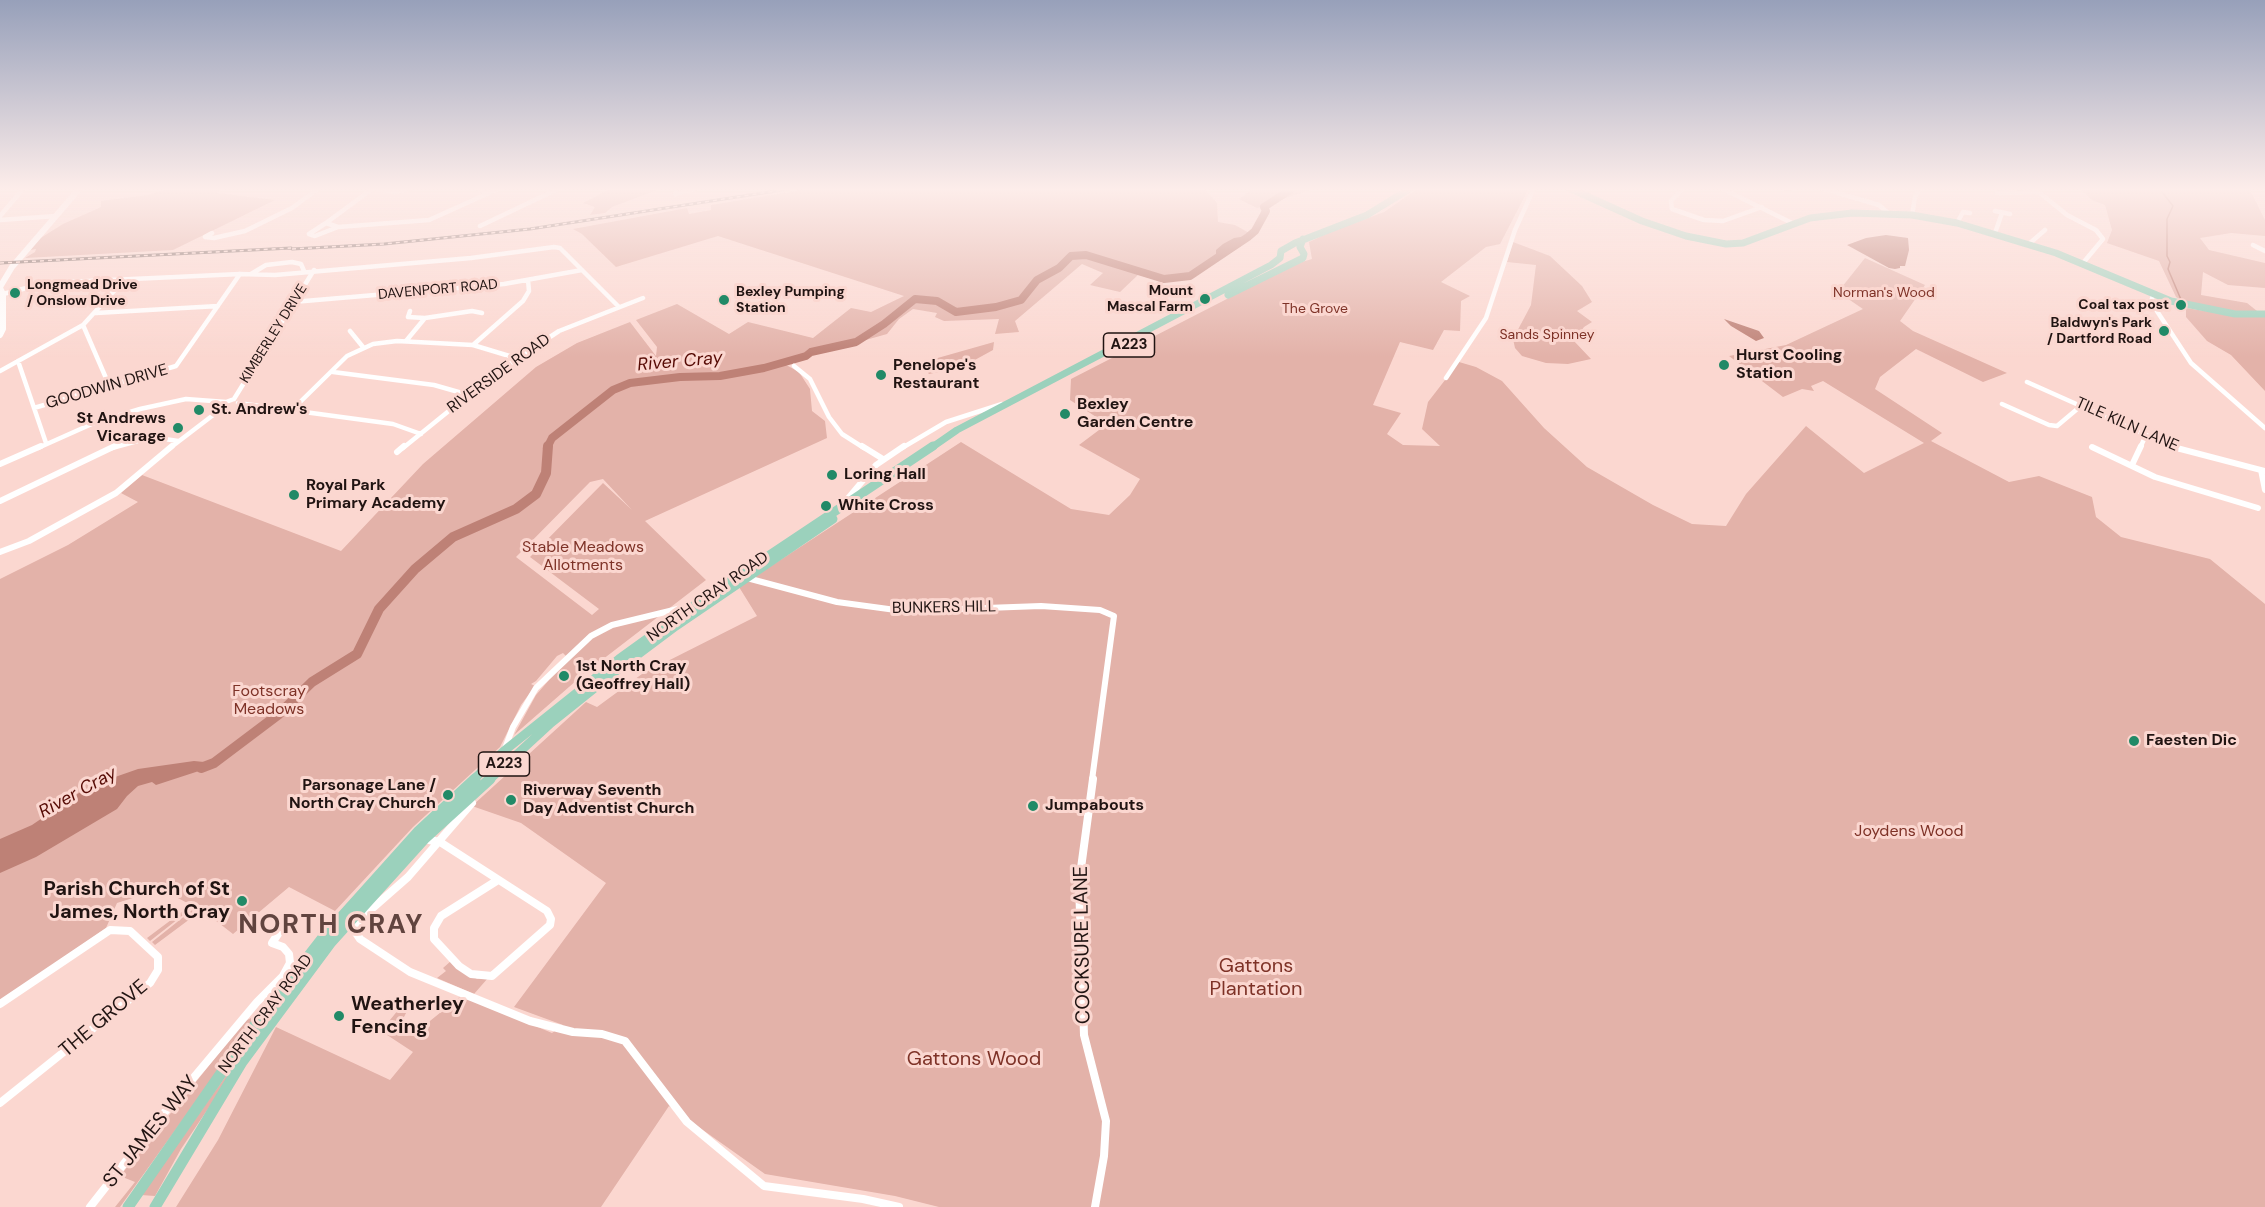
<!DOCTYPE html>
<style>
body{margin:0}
canvas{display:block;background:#fbd7d0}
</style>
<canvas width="2265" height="1207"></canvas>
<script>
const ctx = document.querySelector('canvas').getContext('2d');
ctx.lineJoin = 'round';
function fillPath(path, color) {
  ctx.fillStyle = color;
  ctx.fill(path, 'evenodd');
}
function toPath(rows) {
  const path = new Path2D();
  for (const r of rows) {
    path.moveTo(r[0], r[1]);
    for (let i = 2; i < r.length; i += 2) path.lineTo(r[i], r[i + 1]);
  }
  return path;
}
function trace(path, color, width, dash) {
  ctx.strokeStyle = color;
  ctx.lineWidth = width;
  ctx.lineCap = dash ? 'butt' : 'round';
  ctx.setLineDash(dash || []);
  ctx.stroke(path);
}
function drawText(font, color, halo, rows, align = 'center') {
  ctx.font = font + ' "DM Sans",sans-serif';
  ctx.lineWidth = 6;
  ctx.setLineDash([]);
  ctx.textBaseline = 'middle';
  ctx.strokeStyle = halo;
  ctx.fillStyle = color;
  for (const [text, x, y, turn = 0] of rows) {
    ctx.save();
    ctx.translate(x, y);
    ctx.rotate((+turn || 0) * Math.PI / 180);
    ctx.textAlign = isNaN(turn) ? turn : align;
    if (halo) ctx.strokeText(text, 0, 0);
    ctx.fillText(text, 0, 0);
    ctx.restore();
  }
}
fillPath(toPath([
 [170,188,224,188,217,193,275,200,173,250,25,258,35,252,36,249,30,250,39,239,63,224,101,207,101,201,148,195],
 [612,188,662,188,612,207,605,213,590,215,595,207,583,203],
 [814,188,1204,188,1217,203,1218,222,1235,225,1251,234,1190,276,1164,279,1141,272,1120,292,1090,285,1103,273,1082,264,1015,321,1019,332,995,334,999,319,944,321,935,317,937,313,913,309,899,319,887,334,788,362,790,359,779,361,799,372,810,389,812,411,825,421,827,438,645,521,706,580,585,673,514,735,536,695,568,658,563,653,557,656,536,681,531,684,535,686,521,705,500,747,413,827,335,911,289,887,233,934,202,910,155,945,152,942,196,907,193,906,192,908,150,941,147,938,191,905,161,889,117,903,106,928,0,1001,0,579,68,545,138,502,121,493,142,475,341,551,423,464,536,367,577,343,630,322,656,356,657,347,636,320,677,304,729,334,748,322,813,338,851,308,871,312,904,296,718,236,616,267,582,234,573,229,687,208,689,214,711,210,711,205],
 [603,479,632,510,603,483,530,557,599,609,592,615,516,557,590,482],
 [1254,188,1315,188,1257,208,1239,199],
 [1419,188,1529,188,1500,244,1486,247,1441,282,1470,296,1461,301,1460,331,1444,330,1433,350,1400,342,1373,405,1401,413,1387,434,1403,445,1440,446,1422,429,1428,402,1459,362,1476,367,1502,381,1544,428,1587,467,1653,505,1692,524,1726,526,1746,494,1806,426,1864,473,1924,443,1823,381,1811,386,1814,391,1802,389,1783,397,1729,356,1786,345,1863,309,1838,292,1865,258,1925,285,1900,321,1913,331,2007,373,1983,382,1916,349,1880,377,1875,389,1942,433,1931,441,2009,482,2039,476,2092,497,2096,517,2121,537,2210,559,2265,604,2265,1207,939,1207,895,1196,765,1174,669,1106,601,1207,176,1207,218,1140,276,1027,390,1080,413,1052,381,1031,403,1004,409,1007,403,1019,406,1024,410,1026,425,1025,462,995,552,1033,563,1025,514,1007,606,883,521,823,472,806,586,702,597,707,642,674,757,616,739,587,961,442,1071,509,1109,515,1130,495,1140,479,1079,445,1107,424,1070,400,1071,379,1295,264,1312,259,1309,242,1328,233,1384,212],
 [2079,188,2249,188,2265,220,2265,236,2231,233,2200,238,2209,250,2265,263,2265,288,2228,285,2203,272,2201,295,2247,303,2257,311,2242,312,2187,303,2176,297,2159,261,2107,243,2112,230,2105,205,2092,200],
 [1513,242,1550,256,1582,286,1592,302,1577,311,1592,322,1584,327,1574,341,1591,359,1568,364,1546,363,1522,356,1515,348,1513,339,1531,305,1536,265,1507,262],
 [2186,308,2236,316,2265,317,2265,391,2231,355,2207,341,2186,317],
 [994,342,993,350,962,367,929,374,920,363],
 [451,961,477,979,488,978,474,994,437,978,446,971,443,968],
 [293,982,181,1149,155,1196,141,1195],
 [251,1018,255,1019,120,1207,115,1207,135,1182,120,1176,245,1021]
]), '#e3b2a9');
fillPath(toPath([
 [1886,235,1908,238,1909,250,1905,266,1900,266,1900,268,1895,269,1889,268,1847,245,1866,238],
 [1247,236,1249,237,1241,246,1225,256,1216,257,1216,250,1223,244,1234,238],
 [1724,319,1759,331,1764,338,1756,341,1731,326],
 [194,761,214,763,205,769,156,785,152,782,138,786,127,796,117,809,36,857,0,873,0,839,32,825,79,793,95,790,98,783,138,769]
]), '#be8176');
trace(toPath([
 [2159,188,2173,206,2167,219,2167,256,2170,262,2168,269,2182,302]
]), '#be8176', 1.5);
trace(toPath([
 [547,448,552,438,613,390,630,383,680,377,720,376,764,368,806,356,811,352,856,342,884,324,915,299,937,301,956,312,996,307,1021,300,1037,280,1059,268,1071,256,1086,255,1164,279,1190,276,1248,237,1255,231,1266,211,1264,207,1293,188]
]), '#be8176', 8);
trace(toPath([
 [201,768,214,763,279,714,312,682,357,654,379,609,415,569,453,537,516,509,536,494,546,473,548,446]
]), '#be8176', 10);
trace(toPath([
 [370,188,396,192,411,188],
 [477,188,488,194],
 [1683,188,1671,201,1672,209,1704,220,1723,221,1762,207],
 [1721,188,1792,223],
 [1784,188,1792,188],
 [1821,188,1879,205,1888,213],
 [2034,188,2067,215,2096,230,2103,239,2083,263],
 [1997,193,2038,192],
 [675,194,698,188],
 [1995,211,2010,214],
 [1912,215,1915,197,1920,188],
 [0,216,24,188],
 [0,220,56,216],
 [326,223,309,234,315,236,338,227,429,220,500,188],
 [1957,223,1963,212,1970,213],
 [480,226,560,188],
 [338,227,326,223,372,189],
 [212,233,205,237,214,238,245,231,292,208,319,188],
 [1995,233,2002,213],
 [2030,243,2045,230],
 [2253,245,2265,251],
 [251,274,266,265,292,262,301,264,304,271],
 [3,294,46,283,240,274,275,275,471,258,554,247,560,248,619,307],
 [2153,295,2151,302,2191,363,2265,428],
 [293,302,504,284,582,270],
 [410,311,408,317,425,318],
 [96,313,218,306],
 [83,325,109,385],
 [350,331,363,347],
 [406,341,425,318,472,311,482,313],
 [473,345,523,301,529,291,528,280],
 [18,361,46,443],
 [794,366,810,379,829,417,842,434,864,448],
 [0,371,83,325,124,280],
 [333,372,434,385,469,395],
 [1446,378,1486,318,1515,230,1534,188],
 [2027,382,2175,448],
 [234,399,314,270],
 [238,403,393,424,421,434],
 [2002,404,2049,425,2057,426,2082,405],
 [34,408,176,366,240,274],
 [292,410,347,356,373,344,397,341,473,345,516,358],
 [38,448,94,423,140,409,186,399,226,402,234,399],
 [112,448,152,437,178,441],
 [170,448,225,406],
 [403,448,497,372,559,331,643,298],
 [902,448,946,422,1002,404],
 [2140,448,2146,435]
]), '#fff', 4.5);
trace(toPath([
 [862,446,883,459],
 [2169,446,2265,471],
 [2092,447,2155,477,2258,508],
 [397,452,404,446],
 [0,464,41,446],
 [2132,465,2141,446],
 [2261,470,2265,490],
 [0,501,115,446],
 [844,503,876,465,904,446],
 [0,552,29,541,116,493,172,446],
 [747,578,837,602,903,611,1041,606,1100,610,1114,616,1092,780],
 [504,751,513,727,536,688,591,636,612,625,690,606]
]), '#fff', 6);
trace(toPath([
 [1093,779,1079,883,1084,1035,1106,1121,1104,1156,1095,1207],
 [472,803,408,877,359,920,354,930,360,939,410,972,530,1021,573,1032,602,1034,625,1041,687,1122,764,1186,863,1199,899,1207],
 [424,839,440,842,547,911,551,919,550,925,492,976,471,974,459,966,434,939,434,928,441,916,498,880],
 [0,1004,110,930,130,931,158,957,158,970,150,983,0,1103],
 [90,1207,159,1119,257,1002,283,976,290,963,289,954,283,947,272,943,278,934]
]), '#fff', 8);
trace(toPath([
 [0,287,12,267,80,188],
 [0,288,3,294,3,329,0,335]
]), '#fff', 6);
trace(toPath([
 [1569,188,1642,221,1686,236,1726,244,1743,243,1810,218,1852,213,1912,215,1957,223,2056,253,2171,301,2235,314,2265,314],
 [1228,295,1303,258,1304,254,1300,247,1303,239],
 [931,448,957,430,1271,265,1280,258,1281,251,1295,243,1367,215,1411,188]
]), '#9bd1bc', 7);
trace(toPath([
 [473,780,504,751,619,659,687,610,933,446],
 [489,780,551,723,616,671,676,626,833,519]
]), '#9bd1bc', 9);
trace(toPath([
 [128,1207,252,1029,322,939,419,831,475,779],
 [155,1207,242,1062,331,942,424,839,490,779]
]), '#9bd1bc', 11);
const rail = toPath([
 [292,249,384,244,530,229,795,188],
 [0,263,291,248]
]);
trace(rail, '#826b66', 3);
trace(rail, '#fbd7d0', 1.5, [4]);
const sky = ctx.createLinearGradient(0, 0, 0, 357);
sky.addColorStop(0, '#97a0ba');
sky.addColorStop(0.53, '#fdedea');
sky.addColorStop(1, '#fdedea00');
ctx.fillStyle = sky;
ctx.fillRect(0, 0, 2265, 357);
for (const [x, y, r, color] of [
 [15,293,6,"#218a67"],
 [1205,299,6,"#218a67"],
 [724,300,6,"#218a67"],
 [2181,305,6,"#218a67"],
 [2164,331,6,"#218a67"],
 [1724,365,6,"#218a67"],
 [881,375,6,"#218a67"],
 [199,410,6,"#218a67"],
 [1065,414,6,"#218a67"],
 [178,428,6,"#218a67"],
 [832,475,6,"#218a67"],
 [294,495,6,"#218a67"],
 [826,506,6,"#218a67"],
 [564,676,6,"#218a67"],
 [2134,741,6,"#218a67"],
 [448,795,6,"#218a67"],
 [511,800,6,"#218a67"],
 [1033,806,6,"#218a67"],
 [242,901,6,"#218a67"],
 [339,1016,6,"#218a67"]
]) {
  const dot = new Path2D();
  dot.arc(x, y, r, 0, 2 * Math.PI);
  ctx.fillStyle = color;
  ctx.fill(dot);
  trace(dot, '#fbd7d0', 2);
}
drawText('bold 14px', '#211412', '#fbd7d0', [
 ["Longmead Drive",27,285,"left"],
 ["/ Onslow Drive",27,301,"left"],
 ["Mount",1193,291],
 ["Mascal Farm",1193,307],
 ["Bexley Pumping",736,292,"left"],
 ["Station",736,308,"left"],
 ["Coal tax post",2169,305],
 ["Baldwyn's Park",2152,323],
 ["/ Dartford Road",2152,339]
], 'right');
drawText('14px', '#211412', '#fbd7d0', [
 ["DAVENPORT ROAD",438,290,-5],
 ["KIMBERLEY DRIVE",274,334,-58]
]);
drawText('14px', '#7e3227', '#fbd7d0', [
 ["Norman's Wood",1884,293],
 ["The Grove",1315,309],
 ["Sands Spinney",1547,335]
]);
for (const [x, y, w] of [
 [1129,345,51],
 [504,764,51]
]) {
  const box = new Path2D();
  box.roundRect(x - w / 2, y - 12, w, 24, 4.5);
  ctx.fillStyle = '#fbd7d0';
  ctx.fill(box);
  trace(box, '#211412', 1.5);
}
drawText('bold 15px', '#211412', null, [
 ["A223",1129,345],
 ["A223",504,764]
]);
drawText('bold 16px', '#211412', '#fbd7d0', [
 ["Hurst Cooling",1736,356],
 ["Station",1736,374],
 ["Penelope's",893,366],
 ["Restaurant",893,384],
 ["Bexley",1077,405],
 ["Garden Centre",1077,423],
 ["St. Andrew's",211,410],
 ["St Andrews",166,419,"right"],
 ["Vicarage",166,437,"right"],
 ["Loring Hall",844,475],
 ["Royal Park",306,486],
 ["Primary Academy",306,504],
 ["White Cross",838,506],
 ["1st North Cray",576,667],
 ["(Geoffrey Hall)",576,685],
 ["Faesten Dic",2146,741],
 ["Parsonage Lane /",436,786,"right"],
 ["North Cray Church",436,804,"right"],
 ["Riverway Seventh",523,791],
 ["Day Adventist Church",523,809],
 ["Jumpabouts",1045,806]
], 'left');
drawText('16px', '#211412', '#fbd7d0', [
 ["RIVERSIDE ROAD",499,374,-36],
 ["GOODWIN DRIVE",107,387,-16],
 ["TILE KILN LANE",2127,425,24],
 ["NORTH CRAY ROAD",708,597,-35],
 ["BUNKERS HILL",944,608,-1],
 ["NORTH CRAY ROAD",266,1014,-53]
]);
drawText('16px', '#7e3227', '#fbd7d0', [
 ["Stable Meadows",583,548],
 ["Allotments",583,566],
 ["Footscray",269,692],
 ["Meadows",269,710],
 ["Joydens Wood",1909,832]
]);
drawText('italic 18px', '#560a04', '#fbd7d0', [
 ["River Cray",680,362,-5],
 ["River Cray",78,793,-29]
]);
drawText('bold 20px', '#211412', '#fbd7d0', [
 ["Parish Church of St",230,890],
 ["James, North Cray",230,913],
 ["Weatherley",351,1005,"left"],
 ["Fencing",351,1028,"left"]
], 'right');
drawText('20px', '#211412', '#fbd7d0', [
 ["COCKSURE LANE",1083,945,-91],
 ["THE GROVE",104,1019,-40],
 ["ST JAMES WAY",151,1132,-51]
]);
drawText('20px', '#7e3227', '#fbd7d0', [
 ["Gattons",1256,967],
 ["Plantation",1256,990],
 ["Gattons Wood",974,1060]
]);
ctx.letterSpacing = '1.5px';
drawText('bold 27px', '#61443f', '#fbd7d0', [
 ["NORTH CRAY",331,926]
]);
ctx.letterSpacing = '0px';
</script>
